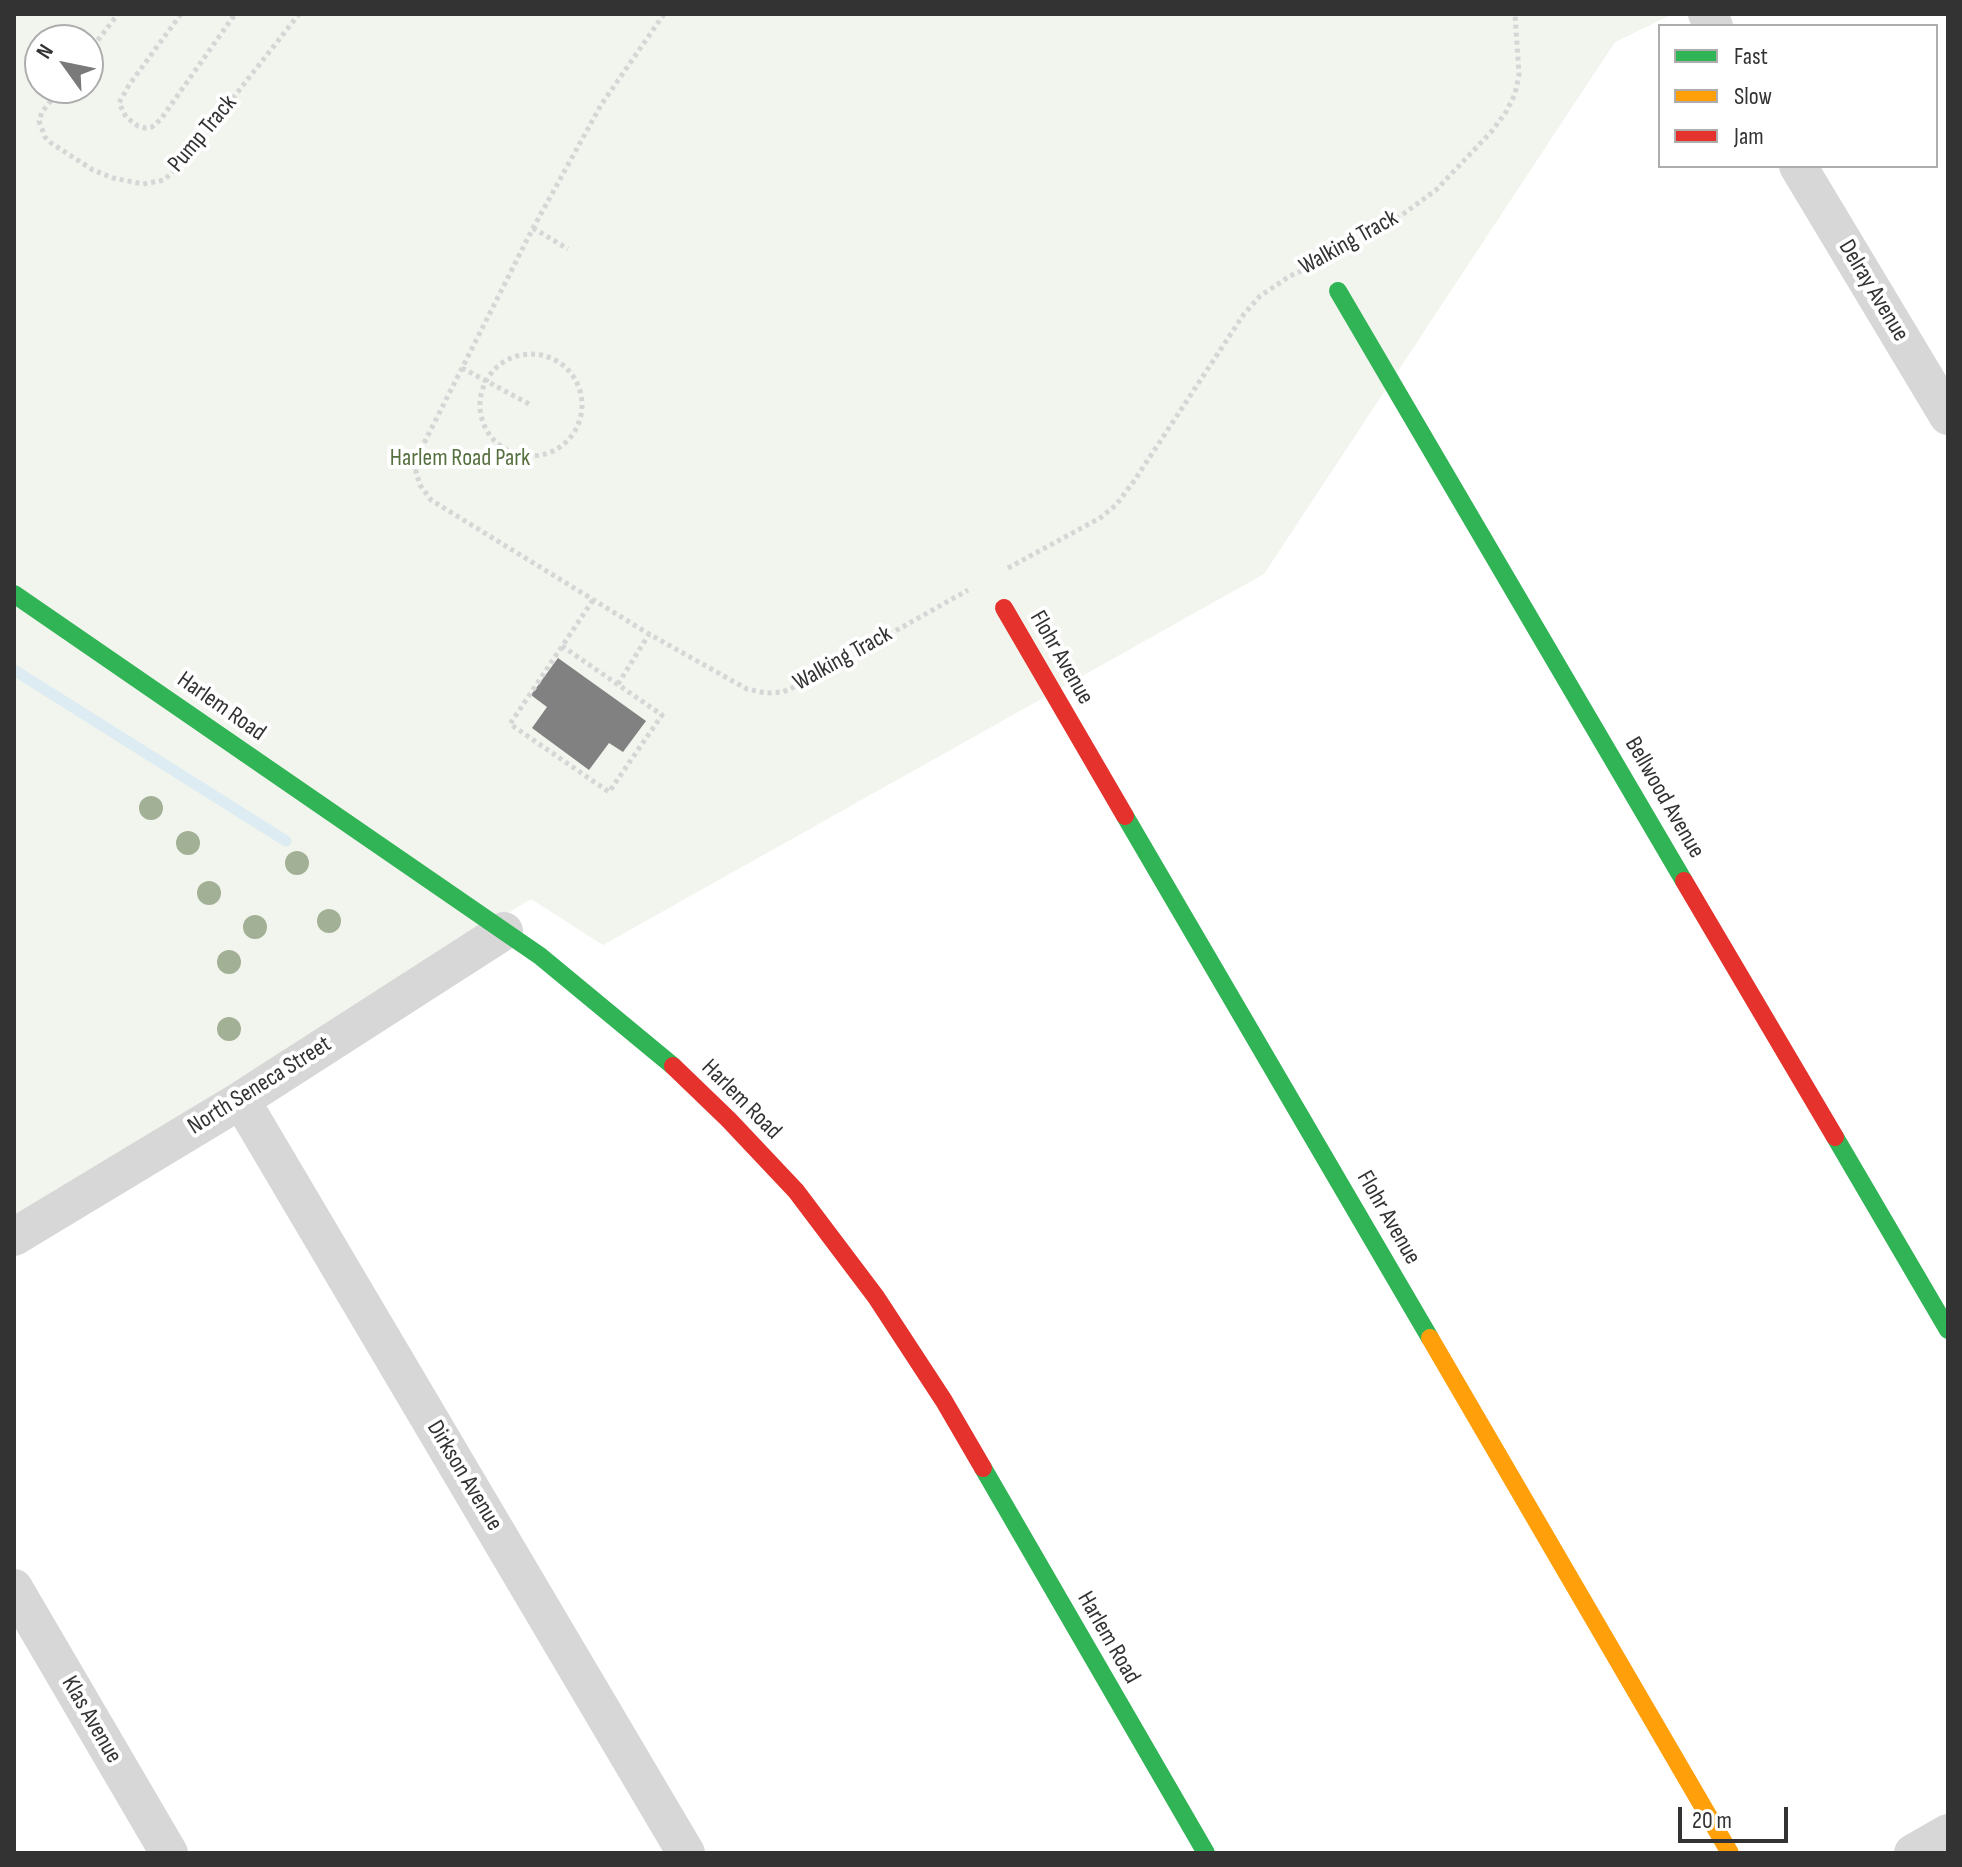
<!DOCTYPE html>
<style>
body{margin:0}
#map{position:relative;width:1962px;height:1867px;overflow:hidden;background:#fff;font-family:"Sofia Sans Condensed",sans-serif}
canvas{display:block}
.frame{position:absolute;inset:0;border:16px solid #333;pointer-events:none}
.legend{position:absolute;left:1658px;top:24px;width:280px;height:144px;box-sizing:border-box;background:#fff;border:2px solid #adadad;margin:0;padding:10px 14px;list-style:none;font-size:24px;color:#333}
.legend li{display:flex;align-items:center;gap:16px;height:40px}
.legend b{width:40px;border:2px solid #adadad}
.north{position:absolute;left:24px;top:24px;width:80px;height:80px;box-sizing:border-box;background:#fff;border:2px solid #adadad;border-radius:50%;rotate:303deg;font-size:22px;font-weight:700;line-height:32px;text-align:center;color:#333}
.north::after{content:'';display:block;margin:auto;width:28px;height:36px;background:#7a7a7a;clip-path:polygon(50% 0,100% 100%,50% 72%,0 100%)}
.scale{position:absolute;left:1678px;top:1807px;width:110px;height:36px;box-sizing:border-box;border:4px solid #333;border-top:0;padding-left:10px;font-size:24px;line-height:28px;white-space:nowrap;color:#333;-webkit-text-stroke:6px #fff;paint-order:stroke}
</style>
<div id="map">
<canvas width="1962" height="1867"></canvas>
<div class="frame"></div>
<ul class="legend">
<li><b style="height:10px;background:#30b455"></b>Fast</li>
<li><b style="height:10px;background:#ff9f0a"></b>Slow</li>
<li><b style="height:10px;background:#e5322d"></b>Jam</li>
</ul>
<div class="north">N</div>
<div class="scale">20 m</div>
</div>
<script>
const ctx = document.querySelector('canvas').getContext('2d');
ctx.lineJoin = 'round';
function fillPath(path, color) {
  ctx.fillStyle = color;
  ctx.fill(path, 'evenodd');
}
function toPath(rows) {
  const path = new Path2D();
  for (const r of rows) {
    if (r.length === 3) {
      path.moveTo(r[0] + r[2], r[1]);
      path.arc(r[0], r[1], r[2], 0, 2 * Math.PI);
      continue;
    }
    path.moveTo(r[0], r[1]);
    for (let i = 2; i < r.length; i += 2) path.lineTo(r[i], r[i + 1]);
  }
  return path;
}
function trace(path, color, width, dash) {
  ctx.strokeStyle = color;
  ctx.lineWidth = width;
  ctx.lineCap = dash ? 'butt' : 'round';
  ctx.setLineDash(dash || []);
  ctx.stroke(path);
}
function drawText(font, color, halo, rows, align = 'center') {
  ctx.font = font + ' "Sofia Sans Condensed",sans-serif';
  ctx.lineWidth = 8;
  ctx.setLineDash([]);
  ctx.textBaseline = 'middle';
  ctx.strokeStyle = halo;
  ctx.fillStyle = color;
  for (const [text, x, y, turn = 0] of rows) {
    ctx.save();
    ctx.translate(x, y);
    ctx.rotate((+turn || 0) * Math.PI / 180);
    ctx.textAlign = isNaN(turn) ? turn : align;
    if (halo) ctx.strokeText(text, 0, 0);
    ctx.fillText(text, 0, 0);
    ctx.restore();
  }
}
fillPath(toPath([
 [14,14,1673,14,1615,42,1264,574,603,945,531,899,14,1217],
 [40,40,88,40,88,88,40,88]
]), '#f1f5ed');
trace(toPath([
 [14,670,286,841]
]), '#ddebf3', 11);
fillPath(toPath([
 [558,658,646,721,623,752,609,743,589,770,532,728,547,707,531,695]
]), '#818181');
trace(toPath([
 [181,14,129,85,119,103,126,117,138,126,145,128,152,127,161,119,235,14],
 [664,14,601,105,533,228,421,449,416,472,420,485,431,500,649,634,747,689,766,693,783,692,803,683,968,590],
 [88,53,118,14],
 [61,88,42,112,39,121,45,137,51,143,93,170,113,178,143,184,164,180,182,163,299,14],
 [533,228,568,249],
 [1341,251,1391,223,1436,190,1492,131,1506,112,1515,94,1519,75,1515,14],
 [531,405,51],
 [462,368,531,405],
 [1008,568,1100,518,1116,505,1134,481,1244,314,1260,296,1290,276,1303,270],
 [562,646,662,715,609,792,510,724,593,600],
 [618,684,649,634]
]), '#d6d6d6', 5, [4, 4]);
trace(toPath([
 [1707,14,1714,26],
 [1798,166,1948,416],
 [241,1100,686,1853],
 [14,1237,241,1100,504,931],
 [14,1588,169,1853],
 [1913,1853,1948,1833]
]), '#d7d7d7', 38);
trace(toPath([
 [1338,291,1684,881],
 [14,594,540,956,673,1066],
 [1125,816,1430,1338],
 [1835,1137,1948,1330],
 [983,1468,1206,1853]
]), '#30b455', 18);
trace(toPath([
 [1430,1338,1730,1853]
]), '#ff9f0a', 18);
trace(toPath([
 [1004,608,1125,816],
 [1684,881,1835,1137],
 [673,1066,729,1120,796,1191,876,1297,944,1401,983,1468]
]), '#e5322d', 18);
ctx.fillStyle = '#a2b095';
for (const [x, y] of [
 [151,808],
 [188,843],
 [297,863],
 [209,893],
 [329,921],
 [255,927],
 [229,962],
 [229,1029]
]) {
  ctx.beginPath();
  ctx.arc(x, y, 12, 0, 2 * Math.PI);
  ctx.fill();
}
drawText('24px', '#333', '#fff', [
 ["Pump Track",203,134,-50],
 ["Walking Track",1349,243,-29],
 ["Delray Avenue",1873,291,59],
 ["Flohr Avenue",1061,658,60],
 ["Walking Track",843,659,-29],
 ["Harlem Road",221,707,35],
 ["Bellwood Avenue",1664,798,60],
 ["North Seneca Street",260,1086,-32],
 ["Harlem Road",741,1100,45],
 ["Flohr Avenue",1388,1218,60],
 ["Dirkson Avenue",464,1476,59],
 ["Harlem Road",1108,1638,60],
 ["Klas Avenue",91,1720,60]
]);
drawText('24px', '#56703f', '#fff', [
 ["Harlem Road Park",460,459]
]);
</script>
